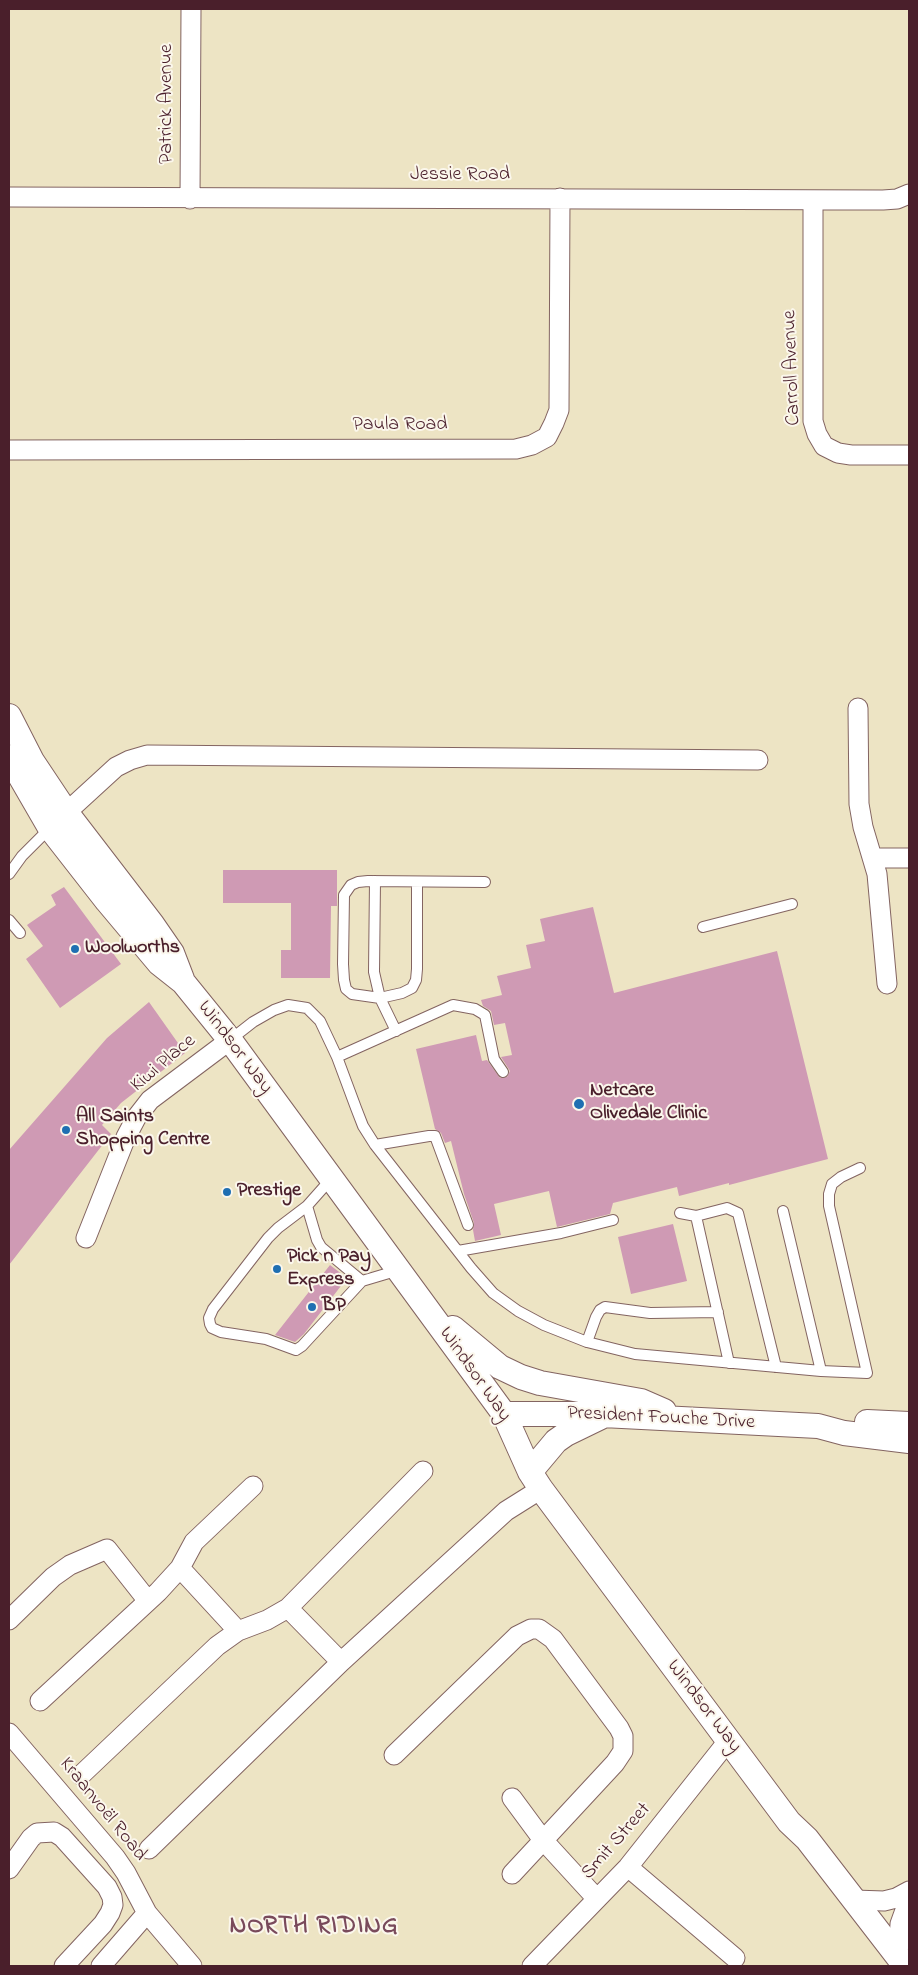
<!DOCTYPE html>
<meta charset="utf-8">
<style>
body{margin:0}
#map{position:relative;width:918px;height:1975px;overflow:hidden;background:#ede4c4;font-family:"Indie Flower",sans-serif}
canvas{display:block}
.frame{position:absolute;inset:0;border:10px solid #4a1f2b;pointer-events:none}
</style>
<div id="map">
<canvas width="918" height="1975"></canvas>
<div class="frame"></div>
</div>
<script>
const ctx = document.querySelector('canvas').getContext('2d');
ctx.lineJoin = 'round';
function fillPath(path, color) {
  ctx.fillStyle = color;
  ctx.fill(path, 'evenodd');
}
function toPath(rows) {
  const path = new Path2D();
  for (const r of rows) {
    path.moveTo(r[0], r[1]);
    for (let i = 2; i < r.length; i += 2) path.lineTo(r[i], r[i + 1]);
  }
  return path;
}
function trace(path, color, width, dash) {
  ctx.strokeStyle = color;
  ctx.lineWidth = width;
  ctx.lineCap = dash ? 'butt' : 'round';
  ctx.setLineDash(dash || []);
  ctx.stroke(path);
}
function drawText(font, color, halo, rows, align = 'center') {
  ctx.font = font + ' "Indie Flower",sans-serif';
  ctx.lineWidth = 4;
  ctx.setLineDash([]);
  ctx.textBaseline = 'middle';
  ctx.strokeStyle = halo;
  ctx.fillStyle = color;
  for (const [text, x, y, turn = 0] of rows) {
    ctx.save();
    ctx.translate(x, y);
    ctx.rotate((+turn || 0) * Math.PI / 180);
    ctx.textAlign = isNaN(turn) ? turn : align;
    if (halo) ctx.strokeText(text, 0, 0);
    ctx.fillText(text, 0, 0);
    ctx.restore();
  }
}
fillPath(toPath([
 [223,870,337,870,337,906,331,906,330,978,281,978,281,950,291,950,291,903,223,903],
 [64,887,121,964,60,1008,26,959,43,946,27,925,56,905,51,895],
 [593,907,614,993,777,951,828,1159,729,1185,729,1183,679,1196,677,1187,613,1203,610,1214,557,1227,549,1191,494,1204,501,1235,475,1241,473,1230,474,1223,464,1194,451,1141,445,1143,441,1133,435,1129,416,1049,476,1035,482,1061,487,1060,500,1078,507,1077,510,1071,501,1057,512,1055,505,1023,494,1025,491,1011,483,1006,481,1000,502,995,497,976,531,968,526,945,545,941,540,919],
 [149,1002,185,1053,121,1103,102,1125,111,1134,9,1265,9,1150,107,1038],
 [673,1224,687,1281,631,1294,618,1237],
 [330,1265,347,1278,304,1334,295,1342,275,1335]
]), '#cf9ab4');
const service = toPath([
 [9,874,22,856,50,828],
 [375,881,374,972,380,998,396,1031],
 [417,882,417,969,416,980,412,988,402,993,380,998,352,994,346,989,344,980,343,964,344,895,351,885,358,882,368,881,485,882],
 [9,920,20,933],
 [703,927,792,904],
 [230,1040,253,1022,274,1010,288,1005,307,1008,320,1021,337,1057,356,1108,363,1126,375,1145,471,1268,493,1293,518,1311,544,1325,587,1342,635,1354,821,1371,867,1373,829,1206,829,1194,832,1184,841,1177,860,1168],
 [337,1057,453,1005,475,1009,485,1015,494,1059,503,1072],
 [375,1145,429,1136,435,1136,468,1225],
 [331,1179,307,1206,278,1228,268,1238,213,1309,209,1318,210,1324,212,1328,221,1332,266,1339,296,1350,302,1346,362,1281,399,1270],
 [307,1206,317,1240,321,1247,362,1281],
 [783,1211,821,1371],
 [680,1213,696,1216,727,1208,738,1213,776,1367],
 [696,1216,729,1363],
 [458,1251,561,1233,613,1220],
 [587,1342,596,1317,600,1310,605,1307,650,1313,718,1312]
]);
const minor = toPath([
 [9,197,883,200,897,199,909,194],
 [190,199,191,9],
 [813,200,813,421,817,434,824,446,838,453,851,455,909,455],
 [9,450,516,449,532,445,547,437,554,423,559,410,560,198],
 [858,708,859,804,863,827,877,874,887,984],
 [57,821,116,767,130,760,147,755,758,760],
 [873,858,909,858],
 [86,1238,126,1137,136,1118,150,1100,230,1040],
 [180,1568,238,1631],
 [288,1608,341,1662],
 [9,1620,53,1577,70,1565,107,1549,148,1601],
 [40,1701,158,1592,180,1568,194,1542,253,1486],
 [9,1733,115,1857,126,1873,147,1913,192,1966],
 [394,1755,517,1636,531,1629,539,1629,553,1639,619,1728,623,1736,623,1751,615,1763,512,1874],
 [81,1775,217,1646,238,1631,267,1620,288,1608,423,1471],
 [512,1798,543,1840,597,1899],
 [149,1849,341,1662,506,1511,541,1489],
 [628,1867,735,1958],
 [9,1869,31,1838,37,1833,54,1832,62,1837,107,1887,112,1897,113,1905,110,1913,103,1924,64,1966],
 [854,1900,884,1901,896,1898,909,1891],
 [898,1956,900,1924,909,1899],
 [101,1966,147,1913],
 [532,1966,628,1867,728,1741]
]);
const tertiary = toPath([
 [9,716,32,761,66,812,152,924,172,953,182,979],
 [9,757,50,828,107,901,159,963,183,982,230,1040,504,1414,530,1472,541,1489,789,1822,807,1839,905,1966],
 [453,1328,500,1367,521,1377,540,1383,641,1401,664,1411],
 [504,1414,583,1414,818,1426,844,1433,909,1441],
 [867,1422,909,1424],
 [530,1472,556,1441,566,1434,601,1417]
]);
trace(service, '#836461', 12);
trace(minor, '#836461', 21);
trace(tertiary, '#836461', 26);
trace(service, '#fff', 10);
trace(minor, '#fff', 19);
trace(tertiary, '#fff', 24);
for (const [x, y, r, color] of [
 [75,949,5,"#1f6fb2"],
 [579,1104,6,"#1f6fb2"],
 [66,1130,5,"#1f6fb2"],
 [227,1192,5,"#1f6fb2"],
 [277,1269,5,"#1f6fb2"],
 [312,1307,5,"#1f6fb2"]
]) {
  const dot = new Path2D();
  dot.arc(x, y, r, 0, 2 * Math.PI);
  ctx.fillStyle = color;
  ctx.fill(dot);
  trace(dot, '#fbf7ec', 2);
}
drawText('20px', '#4a1f2b', '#fbf7ec', [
 ["Patrick Avenue",168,104,-90],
 ["Jessie Road",460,176],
 ["Carroll Avenue",793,368,-92],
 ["Paula Road",400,426],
 ["Windsor Way",234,1048,53],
 ["Kiwi Place",164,1064,-40],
 ["Windsor Way",474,1375,55],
 ["President Fouche Drive",661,1419,3],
 ["Windsor Way",703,1707,53],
 ["Kraanvoël Road",102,1810,51],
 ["Smit Street",617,1842,-49]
]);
drawText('bold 20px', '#4a1f2b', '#fbf7ec', [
 ["Woolworths",85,949],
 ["Netcare",590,1092],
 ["Olivedale Clinic",590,1115],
 ["All Saints",76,1118],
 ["Shopping Centre",76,1141],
 ["Prestige",237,1192],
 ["Pick n Pay",287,1258],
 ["Express",287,1281],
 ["BP",322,1307]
], 'left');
ctx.letterSpacing = '1px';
drawText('bold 25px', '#794a5b', '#fbf7ec', [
 ["NORTH RIDING",314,1928]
]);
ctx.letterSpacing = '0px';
</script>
